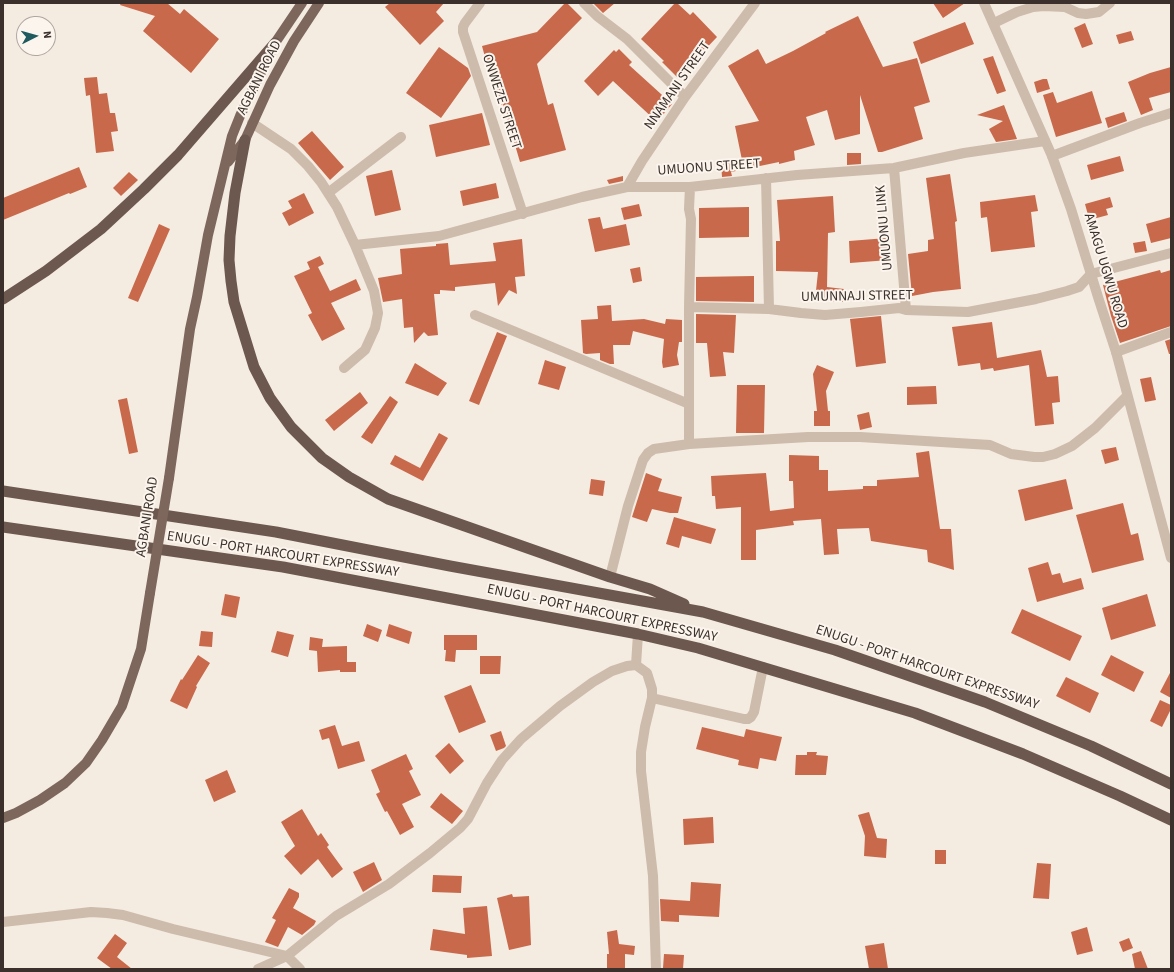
<!DOCTYPE html>
<style>
body{margin:0}
#map{position:relative;width:1174px;height:972px;overflow:hidden;background:#f4ebe1;font-family:"Source Sans 3",sans-serif}
canvas{display:block}
.frame{position:absolute;inset:0;border:4px solid #3b302b;pointer-events:none}
.north{position:absolute;left:16px;top:16px;width:40px;height:40px;box-sizing:border-box;background:#fbf5ee;border:1px solid #aea6a0;border-radius:50%;rotate:84deg;font-size:11px;font-weight:700;line-height:16px;text-align:center;color:#3b302b}
.north::after{content:'';display:block;margin:auto;width:14px;height:18px;background:#1f5a5e;clip-path:polygon(50% 0,100% 100%,50% 72%,0 100%)}
</style>
<div id="map">
<canvas width="1174" height="972"></canvas>
<div class="frame"></div>
<div class="north">N</div>
</div>
<script>
const ctx = document.querySelector('canvas').getContext('2d');
ctx.lineJoin = 'round';
function fillPath(path, color) {
  ctx.fillStyle = color;
  ctx.fill(path, 'evenodd');
}
function toPath(rows) {
  const path = new Path2D();
  for (const r of rows) {
    path.moveTo(r[0], r[1]);
    for (let i = 2; i < r.length; i += 2) path.lineTo(r[i], r[i + 1]);
  }
  return path;
}
function trace(path, color, width, dash) {
  ctx.strokeStyle = color;
  ctx.lineWidth = width;
  ctx.lineCap = dash ? 'butt' : 'round';
  ctx.setLineDash(dash || []);
  ctx.stroke(path);
}
function drawText(font, color, halo, rows, align = 'center') {
  ctx.font = font + ' "Source Sans 3",sans-serif';
  ctx.lineWidth = 4;
  ctx.setLineDash([]);
  ctx.textBaseline = 'middle';
  ctx.strokeStyle = halo;
  ctx.fillStyle = color;
  for (const [text, x, y, turn = 0] of rows) {
    ctx.save();
    ctx.translate(x, y);
    ctx.rotate((+turn || 0) * Math.PI / 180);
    ctx.textAlign = isNaN(turn) ? turn : align;
    if (halo) ctx.strokeText(text, 0, 0);
    ctx.fillText(text, 0, 0);
    ctx.restore();
  }
}
fillPath(toPath([
 [121,3,167,3,180,14,184,9,219,39,191,73,143,31,155,16,120,5],
 [390,3,444,3,436,12,444,21,420,45,385,7],
 [565,3,567,3,582,18,537,64,548,105,553,103,566,150,520,162,503,104,500,105,490,68,488,68,482,46,537,32],
 [593,3,615,3,603,13],
 [675,3,677,3,690,15,693,12,717,37,678,78,662,62,664,61,641,39],
 [933,3,965,3,943,18],
 [858,16,883,67,917,58,930,102,914,107,923,139,882,152,878,152,860,95,860,134,835,140,827,110,806,117,815,145,794,151,795,160,779,164,779,162,731,172,732,176,722,177,721,162,742,160,735,126,759,121,728,66,758,49,766,64,793,51,826,33,825,32],
 [965,22,974,44,921,64,913,42],
 [1085,23,1093,44,1082,48,1074,28],
 [1131,31,1134,40,1119,44,1116,35],
 [439,47,468,68,471,76,441,118,406,93],
 [619,49,632,62,629,65,672,104,657,122,613,81,598,96,584,81,614,50,616,52],
 [993,56,1006,91,997,94,983,59],
 [1171,67,1171,92,1149,98,1153,110,1141,115,1128,82,1150,73],
 [97,77,99,94,107,93,110,113,115,113,118,131,111,132,114,151,96,153,90,95,86,96,84,78],
 [1043,79,1047,79,1050,89,1037,93,1034,82],
 [1092,91,1102,123,1056,137,1043,95,1053,92,1057,103],
 [1004,105,1017,139,996,142,989,129,1003,121,977,115],
 [1124,112,1127,121,1108,128,1105,118],
 [482,113,490,145,436,157,429,125],
 [312,131,344,167,330,180,298,143],
 [847,153,861,153,861,164,847,165],
 [1120,156,1124,171,1091,180,1087,165],
 [79,167,87,187,70,194,69,193,3,220,3,198],
 [392,170,401,210,375,216,366,176],
 [129,172,138,180,121,196,113,188],
 [950,174,957,221,955,222,961,289,933,292,912,296,908,254,928,251,928,240,934,239,926,178],
 [623,176,623,181,609,184,607,180],
 [496,183,499,198,463,206,460,191],
 [304,193,314,213,289,226,282,213,292,208,288,201],
 [1035,195,1038,211,1031,212,1035,247,991,252,987,217,981,218,980,202],
 [833,196,835,232,828,233,827,287,844,289,843,302,815,300,818,272,776,271,776,241,780,241,777,200],
 [1110,197,1113,207,1106,209,1108,215,1093,219,1091,214,1088,215,1085,204],
 [639,204,642,216,624,220,621,208],
 [749,207,749,237,699,238,699,208],
 [600,217,603,229,626,224,630,245,595,252,588,219],
 [1171,217,1171,238,1151,243,1146,224],
 [159,224,170,229,138,302,128,298],
 [887,238,889,260,850,263,849,241],
 [522,239,525,276,515,277,517,294,509,290,498,306,495,283,455,287,455,291,440,290,440,294,434,294,438,335,428,336,424,332,414,343,413,327,404,328,402,299,383,302,378,278,402,274,400,249,436,246,436,244,448,243,450,265,496,261,493,243],
 [1145,241,1147,251,1135,253,1133,243],
 [320,256,324,264,318,267,330,291,356,279,361,290,331,303,345,329,322,341,308,315,312,313,294,276,310,269,307,262],
 [640,267,642,281,633,283,630,269],
 [1160,270,1161,273,1171,270,1171,326,1120,343,1111,316,1103,285],
 [754,276,754,302,696,301,696,277],
 [611,305,612,321,644,319,665,324,666,319,682,320,682,342,679,342,677,355,679,365,663,368,662,362,664,339,633,331,630,345,613,345,614,364,610,364,600,360,600,353,586,354,583,353,581,320,598,319,597,306],
 [696,314,736,315,734,353,723,352,726,376,710,377,707,343,696,343],
 [881,316,886,363,856,367,850,319],
 [992,322,997,358,1041,350,1047,377,1058,376,1060,402,1052,403,1054,424,1035,426,1029,365,994,371,993,368,981,370,980,363,958,366,952,327],
 [497,332,507,336,479,405,469,401],
 [1171,339,1171,354,1169,354,1165,341],
 [545,360,566,367,559,390,538,384],
 [415,363,447,383,438,396,405,383],
 [817,365,834,372,826,391,828,411,830,411,830,426,814,426,814,411,817,411,813,374],
 [1151,377,1156,400,1145,402,1140,379],
 [737,385,765,385,764,433,736,433],
 [936,386,937,404,907,405,907,387],
 [360,392,368,403,334,431,325,420],
 [390,396,398,402,372,444,361,437],
 [127,398,138,452,129,454,118,400],
 [869,412,872,427,860,430,857,415],
 [439,433,448,438,423,481,390,464,395,455,420,468],
 [1116,447,1119,460,1105,464,1101,450],
 [929,451,940,529,951,529,954,570,928,562,927,550,871,541,869,528,837,529,839,554,824,555,821,519,793,521,794,525,756,530,756,560,741,560,741,507,716,509,715,496,712,496,711,476,766,473,770,511,794,508,793,481,789,481,789,455,819,456,819,470,828,470,828,491,863,489,863,486,877,486,877,480,919,477,916,453],
 [646,473,662,479,658,491,682,497,678,513,670,513,652,509,647,522,632,517],
 [591,479,605,481,603,496,589,494],
 [1066,479,1073,509,1025,521,1018,490],
 [1123,503,1131,535,1138,533,1144,560,1092,573,1076,515],
 [674,517,716,529,711,544,682,536,679,548,666,544],
 [1048,562,1052,575,1060,573,1063,583,1081,578,1084,589,1037,602,1028,568],
 [225,594,240,597,236,618,221,615],
 [1147,594,1156,626,1111,640,1102,608],
 [1022,609,1082,636,1070,661,1011,633],
 [367,624,382,630,378,642,363,636],
 [389,624,412,632,409,644,386,636],
 [201,631,213,632,212,647,199,646],
 [277,631,294,635,288,657,271,652],
 [444,635,477,635,477,650,456,650,455,662,445,661,446,650,444,650],
 [310,637,323,639,322,647,347,646,347,662,356,662,356,672,340,672,340,670,318,672,317,651,309,650],
 [198,655,210,663,196,686,197,687,187,709,170,701,181,679,182,680],
 [1111,655,1144,672,1134,692,1101,675],
 [480,656,501,656,500,674,480,674],
 [1171,671,1171,698,1160,692],
 [1066,677,1099,693,1090,713,1056,696],
 [471,685,486,722,459,733,444,696],
 [1160,700,1171,705,1171,709,1162,727,1150,721],
 [335,725,342,746,359,741,365,761,338,769,329,738,322,740,319,730],
 [702,727,744,737,746,729,782,737,776,761,760,758,758,769,738,765,739,760,696,749],
 [501,731,506,746,504,748,496,751,490,735],
 [449,743,464,761,450,774,435,756],
 [807,752,817,752,816,755,828,756,826,775,795,775,796,755,807,755],
 [406,754,413,769,409,771,421,795,402,804,414,827,400,835,387,811,385,812,376,794,380,792,371,770],
 [227,770,236,792,214,802,205,780],
 [441,793,463,811,452,824,430,807],
 [302,809,318,836,321,833,329,845,327,847,343,869,332,878,318,859,301,875,284,856,295,846,281,822],
 [869,812,877,838,887,839,886,858,864,856,865,836,858,815],
 [713,817,714,843,684,845,683,819],
 [935,850,946,850,946,864,935,864],
 [374,862,382,880,363,892,353,872],
 [1037,863,1051,864,1049,899,1033,898],
 [433,875,462,876,461,893,432,892],
 [691,882,721,884,719,917,679,915,679,922,661,921,660,899,690,901],
 [289,888,299,893,299,897,293,908,316,921,314,925,302,935,288,927,278,947,265,942,276,920,272,918],
 [512,894,513,897,529,896,531,945,509,950,497,898],
 [487,906,492,956,467,958,467,955,430,950,433,929,465,934,463,908],
 [1087,927,1093,951,1077,955,1071,932],
 [617,930,619,944,635,946,634,955,625,954,625,969,607,969,607,954,609,954,607,932],
 [115,934,127,943,117,957,132,969,112,969,97,958],
 [1129,938,1133,948,1123,952,1119,942],
 [884,943,888,969,869,969,865,946],
 [1141,951,1148,969,1135,969,1132,954],
 [664,954,684,955,683,969,663,968]
]), '#c8694b');
trace(toPath([
 [480,3,465,23,463,27,463,32,523,214],
 [584,3,597,16,627,39,685,97],
 [994,23,1017,12,1033,7,1044,6,1065,7,1078,13,1086,14,1099,12,1110,3],
 [252,123,291,149,308,166,321,182,337,207,355,245,374,291,378,313,375,328,365,350,344,368],
 [1052,156,1140,123,1171,113],
 [894,168,906,310],
 [766,178,769,309,801,313,825,315,861,312,899,308,906,310,968,312,1036,299,1067,291,1079,287,1091,274,1171,253],
 [627,187,642,161,685,97,755,3],
 [328,193,401,137],
 [355,245,439,236,582,197,627,187,690,187,797,175,894,168,964,153,1045,141],
 [689,307,769,309],
 [475,315,689,404],
 [1116,352,1171,332],
 [689,444,808,437,860,437,990,445,1011,454,1034,457,1043,457,1055,454,1072,446,1095,428,1127,396],
 [610,577,628,506,643,460,648,453,654,449,689,444,689,307,691,219,689,209,690,187],
 [636,665,638,634],
 [652,698,744,719,748,719,751,717,754,712,763,667],
 [3,922,91,912,107,913,123,915,173,929,287,956,300,969],
 [258,969,287,956,336,916,389,884,430,853,460,828,468,819,487,783,502,760,521,739,560,706,593,682,612,671,627,666,636,665,647,673,652,689,652,698,645,727,641,752,641,771,653,876,656,969]
]), '#cdbbac', 10);
trace(toPath([
 [984,3,1052,156,1071,209,1098,297,1116,352,1171,558]
]), '#cdbbac', 10);
trace(toPath([
 [228,162,245,140,270,85,294,41,319,3],
 [169,478,190,329,197,297,208,235,232,136,240,116,275,43,302,3],
 [3,818,16,813,40,800,65,783,86,763,102,740,122,706,141,649,150,593]
]), '#7d675c', 10);
trace(toPath([
 [245,140,235,193,230,236,229,260,231,281,234,302,254,367,270,398,291,427,322,458,349,477,388,499,610,577,650,589,684,604],
 [3,299,46,271,101,229,144,189,178,155,275,43],
 [3,491,276,532,450,566,703,612,835,650,985,702,1091,746,1171,784],
 [3,527,283,567,638,634,698,648,915,713,1023,754,1120,796,1171,820]
]), '#6c584f', 11);
trace(toPath([
 [150,593,169,478]
]), '#7d675c', 10);
drawText('14px', '#3b302b', '#fbf5ee', [
 ["AGBANI ROAD",260,78,-63],
 ["NNAMANI STREET",678,86,-55],
 ["ONWEZE STREET",501,102,72],
 ["UMUONU STREET",709,168,-4],
 ["UMUONU LINK",885,228,-95],
 ["AMAGU UGWU ROAD",1105,271,73],
 ["UMUNNAJI STREET",857,297,-1],
 ["AGBANI ROAD",148,517,-81],
 ["ENUGU - PORT HARCOURT EXPRESSWAY",283,555,9],
 ["ENUGU - PORT HARCOURT EXPRESSWAY",602,614,12],
 ["ENUGU - PORT HARCOURT EXPRESSWAY",927,668,19]
]);
</script>
